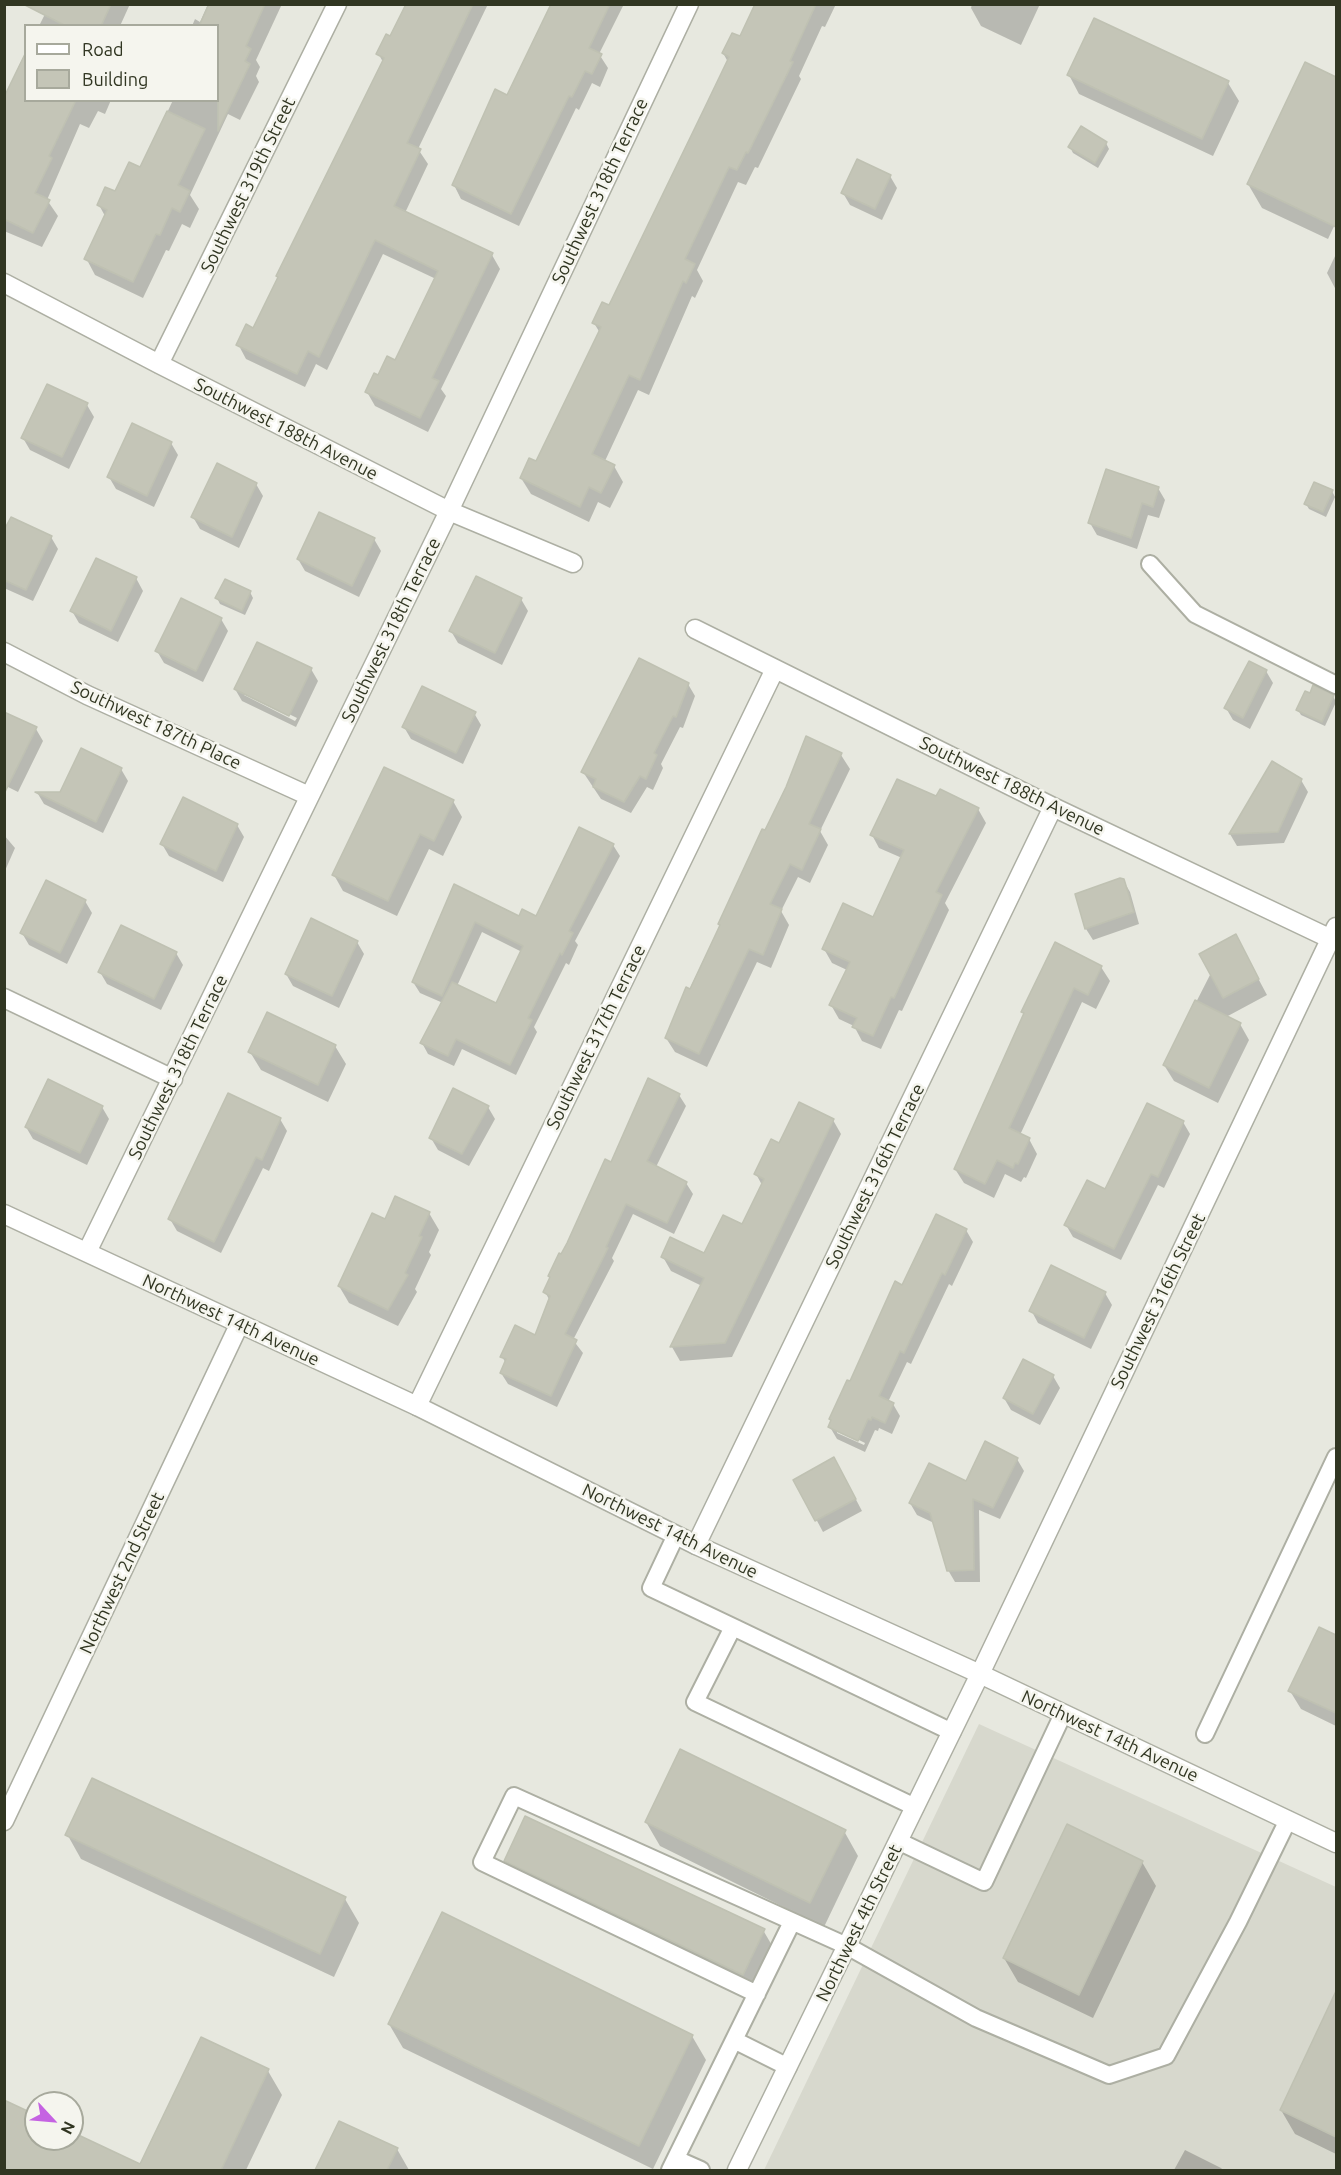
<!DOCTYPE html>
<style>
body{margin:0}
#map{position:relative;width:1341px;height:2175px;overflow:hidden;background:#e7e8df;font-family:Ubuntu,sans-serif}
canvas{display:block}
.frame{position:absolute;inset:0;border:6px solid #313622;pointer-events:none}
.legend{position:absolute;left:24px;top:24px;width:195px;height:78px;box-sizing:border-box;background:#f5f5ee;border:2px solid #a7a99c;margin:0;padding:8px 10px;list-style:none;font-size:18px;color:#313622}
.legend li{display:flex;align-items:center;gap:12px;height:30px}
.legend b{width:30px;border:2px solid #a7a99c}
.north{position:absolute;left:24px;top:2091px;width:60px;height:60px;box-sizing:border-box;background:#f5f5ee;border:2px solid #a7a99c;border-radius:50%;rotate:116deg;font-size:16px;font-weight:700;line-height:24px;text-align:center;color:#313622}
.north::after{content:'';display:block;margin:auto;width:21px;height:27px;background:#c563e2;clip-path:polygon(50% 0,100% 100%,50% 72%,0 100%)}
</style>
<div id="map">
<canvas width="1341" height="2175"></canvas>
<div class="frame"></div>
<ul class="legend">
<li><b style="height:8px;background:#fff"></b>Road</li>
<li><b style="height:16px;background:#c4c5b7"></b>Building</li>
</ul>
<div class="north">N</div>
</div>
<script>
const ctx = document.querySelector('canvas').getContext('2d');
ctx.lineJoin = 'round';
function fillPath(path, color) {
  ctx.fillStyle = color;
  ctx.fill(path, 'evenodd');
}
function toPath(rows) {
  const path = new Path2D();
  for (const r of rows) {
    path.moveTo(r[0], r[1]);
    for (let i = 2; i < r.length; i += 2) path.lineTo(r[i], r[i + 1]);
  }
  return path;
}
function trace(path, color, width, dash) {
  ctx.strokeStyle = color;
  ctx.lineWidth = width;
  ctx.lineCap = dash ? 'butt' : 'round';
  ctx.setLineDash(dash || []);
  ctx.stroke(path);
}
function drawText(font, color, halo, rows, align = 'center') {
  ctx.font = font + ' Ubuntu,sans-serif';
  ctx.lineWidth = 5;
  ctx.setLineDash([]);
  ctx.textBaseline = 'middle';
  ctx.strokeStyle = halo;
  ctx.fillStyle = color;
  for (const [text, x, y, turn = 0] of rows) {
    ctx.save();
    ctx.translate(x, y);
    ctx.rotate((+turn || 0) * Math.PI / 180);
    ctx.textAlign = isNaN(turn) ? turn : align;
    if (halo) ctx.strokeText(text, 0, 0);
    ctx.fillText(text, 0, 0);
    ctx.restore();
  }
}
fillPath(toPath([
 [979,1724,1336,1887,1336,2170,764,2170]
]), '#d7d8cd');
fillPath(toPath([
 [50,4,130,4,120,26,39,26],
 [208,4,282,4,256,60,260,67,256,76,259,82,240,120,228,114,190,195,199,209,190,228,182,224,169,251,166,250,143,298,95,275,86,258,105,216,99,205,116,193,141,169,173,100,218,100,218,26,192,26,195,19,200,22],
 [408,4,488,4,418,149,428,164,405,213,492,255,500,269,441,389,446,396,428,432,375,406,367,392,396,362,436,279,383,254,327,370,316,364,305,387,246,359,238,344,254,330,383,62,378,53,391,38],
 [566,4,624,4,599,54,608,68,600,87,592,83,579,110,576,108,519,226,461,199,454,185],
 [756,4,836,4,825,27,822,26,799,76,801,79,758,168,755,167,746,185,738,182,697,270,703,281,695,298,692,296,649,395,638,390,605,461,614,466,623,482,610,508,598,502,589,522,531,494,521,478,537,463,600,333,594,323,610,307,728,62,723,53,740,38],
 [972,4,1040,4,1021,45,981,26,971,8],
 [26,51,26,100,111,100,105,114,98,111,89,128,80,124,47,200,58,216,42,247,4,231,4,98],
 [1306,64,1336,79,1336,222,1328,239,1262,208,1248,184],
 [1069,75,1228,83,1239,101,1213,156,1079,94],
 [1082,129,1106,143,1109,149,1098,168,1073,153,1070,147],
 [890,176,897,188,882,220,850,205,843,193],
 [1336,254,1336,290,1327,273],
 [87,405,94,417,69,469,30,450,23,438],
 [133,425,171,443,178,455,154,507,116,489,109,477],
 [256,484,263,496,239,548,200,529,193,517],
 [1158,488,1165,500,1159,518,1148,515,1137,549,1097,535,1090,523],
 [1332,491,1335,497,1326,517,1309,509,1306,504],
 [4,534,51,537,58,549,33,601,4,588],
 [374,539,381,551,359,597,305,571,298,559],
 [136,578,143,591,118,642,79,623,72,611],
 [250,592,253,598,245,615,220,604,217,598],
 [521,599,528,611,502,665,458,643,451,631],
 [221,619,228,631,203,682,164,663,157,651],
 [311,669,318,681,296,727,242,701,235,689],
 [244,692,297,718,295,721,244,695],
 [1266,671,1273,683,1250,729,1233,720,1226,708],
 [688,684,695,696,683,728,680,727,661,764,663,768,653,790,647,787,631,813,601,799,583,772],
 [1333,696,1336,702,1325,726,1301,715,1298,710],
 [474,713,481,725,463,764,411,739,404,727],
 [36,729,43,741,18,792,4,785],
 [807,738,841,755,850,769,820,831,828,845,810,883,798,877,781,911,789,925,771,968,757,962,707,1067,675,1052,666,1038,787,787],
 [1272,763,1301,780,1308,792,1284,843,1237,846,1230,834],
 [121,769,128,781,103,833,44,804,38,794,61,794],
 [937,798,978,809,986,823,945,903,949,910,902,1011,899,1010,881,1049,862,1041,854,1026,839,1019,831,1005,847,970,832,963,824,949,874,919,902,858,879,848,872,835],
 [453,801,462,817,443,856,429,849,397,916,343,891,334,875],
 [237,825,244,837,223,882,169,856,162,844],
 [4,835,15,848,4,873],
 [613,845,620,856,575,941,578,945,569,965,566,963,534,1027,537,1032,516,1075,462,1049,454,1066,428,1054,422,1043,443,1003,420,993,413,982,454,886,519,918,537,918],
 [482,932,522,952,497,1005,457,986],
 [1123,880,1130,892,1139,924,1093,940,1086,929],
 [85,901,92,913,67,964,29,945,22,933],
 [357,942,364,954,339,1008,293,986,286,974],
 [1244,952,1267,995,1226,1017,1240,1024,1249,1040,1218,1103,1174,1081,1164,1065,1211,973],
 [176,953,183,965,161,1010,107,984,100,972],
 [1101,967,1110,981,1096,1009,1082,1002,1020,1135,1029,1139,1037,1154,1026,1178,1024,1177,1021,1182,1005,1174,994,1198,964,1183,955,1169,1025,1016,1022,1012],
 [335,1046,346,1064,328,1102,261,1070,250,1052],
 [679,1095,686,1106,656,1167,686,1183,693,1194,674,1234,633,1214,612,1258,614,1261,573,1340,583,1353,557,1407,508,1384,501,1373,506,1363,502,1357,536,1337,550,1301,545,1292,612,1164],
 [102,1107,109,1119,87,1165,33,1139,26,1127],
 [488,1107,495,1119,469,1166,438,1150,431,1138],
 [280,1119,287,1131,269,1171,263,1168,221,1253,177,1231,170,1219],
 [833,1120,841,1134,732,1357,680,1361,672,1347,702,1286,671,1271,663,1257,705,1255,742,1226,762,1185,756,1174,780,1145],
 [1183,1122,1190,1134,1164,1188,1158,1185,1121,1260,1073,1237,1066,1225],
 [429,1213,439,1230,429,1252,431,1255,415,1289,417,1292,398,1326,349,1303,339,1286,385,1221],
 [966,1230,973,1242,952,1286,949,1284,911,1364,907,1362,888,1402,893,1404,900,1416,892,1434,879,1428,878,1431,875,1430,865,1452,837,1439,830,1427,903,1287],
 [837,1429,865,1443,864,1445,837,1433],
 [1105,1293,1112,1305,1091,1349,1038,1323,1031,1310],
 [1053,1376,1060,1388,1040,1425,1011,1410,1004,1398],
 [1017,1459,1024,1471,1000,1519,979,1510,980,1582,955,1582,948,1570,934,1523,917,1515,910,1503,967,1483],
 [841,1471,862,1511,823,1532,795,1480],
 [1319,1629,1336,1637,1336,1726,1301,1709,1290,1691],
 [646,1822,844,1831,858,1856,824,1927,660,1846],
 [67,1834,345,1899,359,1923,334,1977,81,1859],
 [506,1861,763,1930,777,1954,757,1998,520,1885],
 [1142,1862,1156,1886,1093,2018,1018,1982,1004,1958],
 [1334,1999,1336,2000,1336,2154,1295,2134,1281,2110],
 [389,2024,692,2036,706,2060,653,2169,403,2048],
 [268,2071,282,2095,246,2170,4,2170,4,2101,36,2116,36,2139,72,2139,72,2134,141,2166],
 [340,2123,397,2149,409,2170,317,2170],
 [1185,2150,1221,2168,1223,2170,1174,2170]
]), '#0003');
const building = toPath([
 [23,4,111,4,101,26,66,26,23,4],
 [209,4,265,4,246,46,251,49,245,61,250,64,218,131,218,26,199,26,209,4],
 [406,4,473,4,407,143,421,149,394,206,493,253,432,378,439,381,420,418,365,392,374,373,378,375,387,356,395,360,438,271,375,240,319,357,308,351,297,374,236,345,246,324,253,328,278,277,276,276,384,58,376,54,386,34,390,36,406,4],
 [551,4,610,4,589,48,602,54,592,74,585,71,572,97,569,96,511,214,452,185,495,89,507,95,551,4],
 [755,4,816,4,790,61,793,62,748,153,746,152,737,170,729,167,685,259,695,264,686,283,683,281,640,380,629,375,592,454,615,465,601,493,589,487,580,507,520,478,529,458,536,461,601,327,592,323,602,302,609,305,704,109,729,57,722,53,732,33,740,36,755,4],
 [1094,18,1229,81,1202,139,1067,75,1094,18],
 [26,52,26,100,76,100,49,156,52,158,35,193,50,200,33,233,4,219,4,97,26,52],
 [1305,62,1336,77,1336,227,1247,184,1305,62],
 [167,111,205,129,178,185,190,191,180,212,172,208,160,235,156,234,133,282,84,259,107,210,97,205,105,187,115,191,129,162,140,167,167,111],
 [1081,126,1107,142,1095,163,1068,147,1081,126],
 [857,159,891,175,875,209,841,193,857,159],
 [47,384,88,403,62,457,21,438,47,384],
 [132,423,172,442,147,496,107,477,132,423],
 [217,463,257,483,232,537,191,517,217,463],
 [1106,469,1159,487,1153,507,1142,503,1131,538,1088,523,1106,469],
 [1314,482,1333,490,1323,512,1304,504,1314,482],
 [319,512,375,538,352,586,297,559,319,512],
 [11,517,52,536,26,590,4,580,4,530,11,517],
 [96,558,137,577,111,631,70,611,96,558],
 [476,576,522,598,495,653,449,631,476,576],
 [225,579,251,591,242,611,215,598,225,579],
 [181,598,222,618,196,671,155,651,181,598],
 [257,642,312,668,289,716,234,689,257,642],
 [639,658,689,683,676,717,673,716,654,753,657,755,646,779,640,776,624,802,593,787,596,779,581,772,639,658],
 [1249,661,1267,670,1243,718,1224,708,1249,661],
 [1313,685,1334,695,1322,722,1296,710,1305,691,1310,693,1313,685],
 [422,686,476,712,456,753,402,727,422,686],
 [4,712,37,727,4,794,4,712],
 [806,736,842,753,809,824,821,829,802,870,790,864,770,904,782,909,763,955,749,949,699,1054,665,1038,686,987,690,989,720,925,718,924,762,829,765,830,786,787,806,736],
 [81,748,122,768,96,822,35,792,60,792,81,748],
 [1272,761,1302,779,1278,832,1229,834,1272,761],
 [384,767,454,800,434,841,420,834,388,901,332,875,384,767],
 [897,779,936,796,940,789,979,808,936,892,942,895,894,998,891,997,873,1036,852,1027,857,1018,829,1005,850,962,822,949,843,903,873,917,904,850,870,835,897,779],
 [183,797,238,824,216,871,160,844,183,797],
 [579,827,614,844,569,931,573,933,562,955,560,953,528,1018,532,1020,510,1065,456,1039,448,1056,420,1043,452,982,496,1003,523,946,475,922,442,996,412,982,454,884,519,916,522,909,536,916,579,827],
 [1120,878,1124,879,1134,912,1085,929,1075,894,1120,878],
 [46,880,86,900,60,953,20,933,46,880],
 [311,918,358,941,332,996,285,974,311,918],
 [121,925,177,952,154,999,98,972,121,925],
 [1236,934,1259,979,1223,998,1199,954,1236,934],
 [1055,942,1102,966,1088,995,1074,988,1009,1128,1030,1138,1018,1164,1015,1163,1013,1168,997,1160,985,1184,954,1169,1024,1013,1021,1012,1055,942],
 [1195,1000,1241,1023,1209,1088,1163,1065,1195,1000],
 [267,1012,336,1045,318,1085,248,1052,267,1012],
 [648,1078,680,1094,647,1161,687,1182,667,1223,626,1204,606,1247,608,1248,565,1334,577,1340,551,1396,500,1373,506,1359,500,1357,515,1325,535,1335,550,1296,543,1292,550,1277,548,1276,559,1253,561,1254,567,1243,605,1159,611,1162,648,1078],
 [48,1079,103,1106,80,1153,25,1127,48,1079],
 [453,1088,489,1106,462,1154,429,1138,453,1088],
 [228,1093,281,1118,262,1160,256,1157,214,1242,168,1219,228,1093],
 [799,1102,834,1119,725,1343,670,1347,704,1278,661,1257,670,1237,704,1253,723,1215,742,1224,764,1179,754,1174,771,1139,779,1143,799,1102],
 [1147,1103,1184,1121,1158,1177,1151,1174,1114,1249,1064,1225,1087,1180,1105,1189,1147,1103],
 [395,1196,430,1212,419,1236,422,1237,405,1273,408,1275,388,1310,338,1286,372,1213,385,1219,395,1196],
 [936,1214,967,1229,945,1275,942,1273,904,1353,900,1351,879,1396,894,1403,885,1423,872,1417,871,1420,868,1419,858,1441,828,1427,831,1420,829,1419,847,1380,850,1381,895,1281,902,1285,936,1214],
 [1051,1265,1106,1292,1084,1338,1029,1311,1051,1265],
 [1023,1359,1054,1375,1033,1414,1003,1398,1023,1359],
 [985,1441,1018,1458,993,1508,973,1499,974,1570,947,1571,930,1513,909,1503,929,1463,966,1481,985,1441],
 [834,1457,856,1499,815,1521,793,1480,834,1457],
 [1319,1627,1336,1635,1336,1713,1288,1691,1319,1627],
 [680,1749,846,1830,810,1903,645,1822,680,1749],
 [92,1778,346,1897,320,1954,65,1835,92,1778],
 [525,1816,765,1929,743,1975,504,1861,525,1816],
 [1067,1824,1143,1861,1079,1995,1003,1958,1067,1824],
 [442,1912,693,2035,639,2146,388,2024,442,1912],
 [1336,1991,1336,2137,1280,2110,1336,1991],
 [201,2037,269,2069,221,2170,4,2170,4,2100,36,2115,36,2139,72,2139,72,2132,140,2164,201,2037],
 [339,2121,398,2148,387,2170,315,2170,339,2121]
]);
fillPath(building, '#c4c5b7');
trace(building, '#bfc1b2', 1.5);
const service = toPath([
 [1150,564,1195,614,1336,685],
 [676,1535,651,1588,733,1627],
 [1205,1734,1336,1457],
 [915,1807,695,1702,733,1627,952,1732],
 [898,1841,984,1882,1063,1714],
 [757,1994,482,1862,514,1796,847,1946,976,2018,1109,2075,1166,2056,1238,1922,1288,1820],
 [734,2040,788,2067],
 [676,2159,701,2170],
 [670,2170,792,1922]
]);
const minor = toPath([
 [4,283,159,364,449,511,573,563],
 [159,364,337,4],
 [695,629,1053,807,1331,939],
 [4,652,87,695,309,796],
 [4,998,173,1079],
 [87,1252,449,511,689,4],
 [417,1406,775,669],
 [696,1545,1053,807],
 [4,1821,239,1325],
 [737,2170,980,1674,1336,927]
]);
const tertiary = toPath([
 [4,1214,417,1406,696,1545,980,1674,1336,1843]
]);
trace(service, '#adafa3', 20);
trace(minor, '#adafa3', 21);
trace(tertiary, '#adafa3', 21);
trace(service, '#fff', 16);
trace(minor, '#fff', 18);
trace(tertiary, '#fff', 18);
drawText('18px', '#313622', '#f5f5ee', [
 ["Southwest 319th Street",248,185,-64],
 ["Southwest 318th Terrace",600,191,-65],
 ["Southwest 188th Avenue",286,429,27],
 ["Southwest 318th Terrace",391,630,-64],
 ["Southwest 187th Place",156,725,25],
 ["Southwest 188th Avenue",1012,786,26],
 ["Southwest 317th Terrace",596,1037,-64],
 ["Southwest 318th Terrace",178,1067,-64],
 ["Southwest 316th Terrace",875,1176,-64],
 ["Southwest 316th Street",1158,1301,-64],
 ["Northwest 14th Avenue",231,1320,25],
 ["Northwest 14th Avenue",670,1531,26],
 ["Northwest 2nd Street",122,1573,-65],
 ["Northwest 14th Avenue",1110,1736,25],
 ["Northwest 4th Street",859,1923,-64]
]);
</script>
